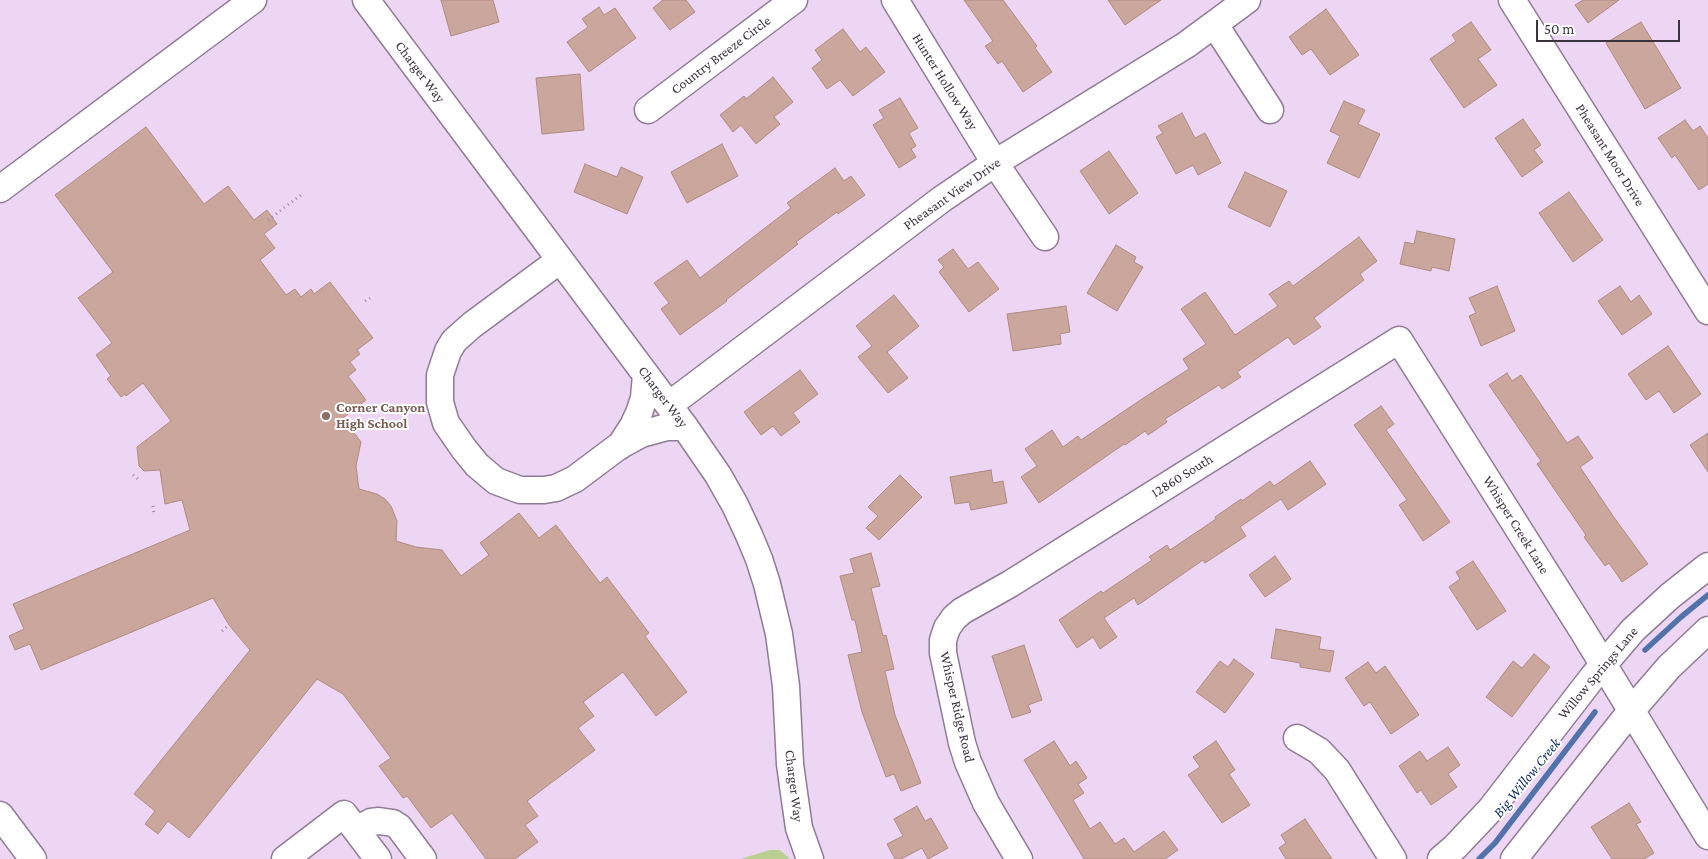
<!DOCTYPE html>
<style>
body{margin:0}
#map{position:relative;width:1708px;height:859px;overflow:hidden;background:#edd6f4;font-family:"Crimson Pro",serif}
canvas{display:block}
.scale{position:absolute;left:1536px;top:20px;width:144px;height:22px;box-sizing:border-box;border:2px solid #3c333f;border-top:0;padding-left:6px;font-size:15px;line-height:18px;white-space:nowrap;color:#3c333f;-webkit-text-stroke:4px #fff;paint-order:stroke}
</style>
<div id="map">
<canvas width="1708" height="859"></canvas>
<div class="scale">50 m</div>
</div>
<script>
const ctx = document.querySelector('canvas').getContext('2d');
ctx.lineJoin = 'round';
function fillPath(path, color) {
  ctx.fillStyle = color;
  ctx.fill(path, 'evenodd');
}
function toPath(rows) {
  const path = new Path2D();
  for (const r of rows) {
    path.moveTo(r[0], r[1]);
    for (let i = 2; i < r.length; i += 2) path.lineTo(r[i], r[i + 1]);
  }
  return path;
}
function trace(path, color, width, dash) {
  ctx.strokeStyle = color;
  ctx.lineWidth = width;
  ctx.lineCap = dash ? 'butt' : 'round';
  ctx.setLineDash(dash || []);
  ctx.stroke(path);
}
function drawText(font, color, halo, rows, align = 'center') {
  ctx.font = font + ' "Crimson Pro",serif';
  ctx.lineWidth = 4;
  ctx.setLineDash([]);
  ctx.textBaseline = 'middle';
  ctx.strokeStyle = halo;
  ctx.fillStyle = color;
  for (const [text, x, y, turn = 0] of rows) {
    ctx.save();
    ctx.translate(x, y);
    ctx.rotate((+turn || 0) * Math.PI / 180);
    ctx.textAlign = isNaN(turn) ? turn : align;
    if (halo) ctx.strokeText(text, 0, 0);
    ctx.fillText(text, 0, 0);
    ctx.restore();
  }
}
fillPath(toPath([
 [770,850,780,850,790,859,740,859]
]), '#bad092');
trace(toPath([
 [1645,650,1681,617,1708,595],
 [1479,859,1495,843,1595,712]
]), '#5273a9', 5.5);
const building = toPath([
 [441,0,493,0,499,22,451,36,441,0],
 [663,0,686,0,695,12,670,30,653,8,663,0],
 [964,0,1003,0,1037,46,1035,48,1052,72,1023,92,1002,61,998,64,985,46,993,41,964,0],
 [1108,0,1161,0,1125,25,1108,0],
 [1583,0,1619,0,1588,23,1575,5,1583,0],
 [599,7,604,15,615,8,636,38,589,72,567,42,588,27,582,19,599,7],
 [1326,9,1359,55,1330,75,1311,49,1302,55,1289,37,1326,9],
 [1471,22,1491,50,1478,59,1497,85,1464,108,1430,59,1456,41,1452,35,1471,22],
 [1641,22,1681,88,1645,109,1606,43,1641,22],
 [843,29,860,52,866,47,885,72,853,96,840,80,827,89,812,68,822,60,815,50,843,29],
 [580,74,584,130,542,134,536,78,580,74],
 [773,77,793,102,774,117,780,124,756,144,741,125,733,132,720,115,744,96,746,99,773,77],
 [900,98,918,128,909,133,916,146,911,149,916,157,899,168,873,125,884,118,879,110,900,98],
 [1344,101,1365,110,1358,124,1380,134,1359,178,1327,163,1340,136,1330,131,1344,101],
 [1182,113,1195,138,1205,133,1221,163,1198,175,1193,165,1176,174,1156,137,1163,133,1158,126,1182,113],
 [1523,119,1541,145,1534,150,1543,162,1522,177,1495,138,1523,119],
 [1685,120,1693,131,1700,126,1708,138,1708,184,1699,190,1675,155,1672,158,1658,138,1685,120],
 [146,127,204,204,228,186,254,220,267,210,277,224,264,234,275,248,260,260,286,295,295,289,301,297,311,289,314,294,330,282,373,338,357,350,360,354,350,362,356,370,348,376,366,400,343,418,361,442,356,466,359,489,377,494,385,499,391,506,397,521,396,541,416,547,442,550,461,576,489,555,480,543,519,513,539,538,556,525,600,583,607,577,649,633,645,636,687,692,656,716,623,672,583,702,594,716,578,728,595,750,527,801,538,816,525,825,538,842,515,859,486,859,452,813,431,828,407,796,403,798,379,766,391,758,343,694,317,679,189,838,168,821,158,834,145,824,155,811,134,794,250,650,229,625,213,598,41,670,30,644,15,650,9,636,24,629,13,604,190,530,182,500,165,504,160,470,144,471,139,466,137,447,171,421,143,383,126,396,125,394,121,397,107,379,111,376,96,355,112,343,78,298,113,272,55,195,146,127],
 [722,144,738,176,687,203,671,172,722,144],
 [1109,151,1138,193,1109,214,1080,171,1109,151],
 [585,164,617,177,621,167,643,177,627,214,574,192,585,164],
 [835,168,844,181,851,176,865,195,838,214,837,212,796,242,798,244,726,300,727,301,680,335,661,309,669,303,654,283,687,260,700,278,791,208,787,203,835,168],
 [1245,172,1287,191,1270,227,1228,207,1245,172],
 [1569,192,1603,240,1573,262,1539,213,1569,192],
 [1417,231,1455,239,1449,271,1432,267,1431,271,1400,264,1405,242,1414,244,1417,231],
 [1359,237,1377,261,1360,274,1364,280,1314,318,1321,327,1294,345,1288,337,1237,372,1241,377,1222,389,1219,385,1165,419,1167,422,1148,435,1145,431,1125,445,1124,444,1039,503,1021,477,1037,466,1025,449,1052,430,1063,447,1078,436,1081,440,1148,395,1189,369,1183,359,1206,344,1181,309,1205,292,1235,335,1278,306,1269,294,1289,281,1293,286,1359,237],
 [1116,245,1136,257,1134,262,1143,267,1117,311,1087,293,1116,245],
 [953,249,968,269,978,262,999,289,969,312,939,272,944,267,938,260,953,249],
 [1497,286,1515,331,1481,346,1469,316,1476,313,1469,298,1497,286],
 [1620,286,1631,302,1639,295,1652,314,1622,335,1598,301,1620,286],
 [894,295,919,326,887,352,908,378,888,393,858,357,872,346,856,326,894,295],
 [1066,306,1070,332,1060,334,1061,344,1013,351,1007,314,1066,306],
 [1668,346,1701,394,1674,413,1659,391,1646,400,1628,374,1668,346],
 [800,370,818,394,793,413,800,422,781,436,773,426,761,435,744,412,800,370],
 [1507,373,1512,381,1521,375,1567,443,1578,436,1593,458,1580,467,1613,516,1648,564,1622,582,1609,563,1605,566,1584,537,1586,535,1537,464,1541,461,1489,385,1507,373],
 [1381,406,1394,424,1386,430,1450,522,1423,541,1399,505,1407,500,1354,425,1381,406],
 [1708,433,1708,472,1690,445,1708,433],
 [1310,461,1326,484,1288,510,1281,499,1240,527,1246,536,1205,563,1203,560,1138,605,1134,598,1104,618,1117,637,1100,649,1093,637,1077,648,1059,620,1101,591,1103,593,1152,560,1149,557,1167,545,1170,550,1216,519,1215,517,1241,499,1242,501,1270,481,1274,486,1310,461],
 [991,470,993,483,1003,481,1007,503,971,510,969,502,955,504,950,477,991,470],
 [900,475,922,497,879,540,866,528,878,516,868,507,900,475],
 [871,553,880,586,871,588,883,636,886,635,894,669,885,671,895,715,921,783,901,791,894,774,886,777,862,712,848,655,862,652,855,620,852,620,840,576,854,573,850,559,871,553],
 [1275,556,1291,579,1265,597,1249,575,1275,556],
 [1473,561,1506,611,1477,630,1449,587,1460,579,1456,572,1473,561],
 [1276,629,1321,637,1319,649,1334,651,1330,672,1300,667,1300,663,1271,658,1276,629],
 [1024,645,1042,700,1028,705,1031,712,1012,718,992,656,1024,645],
 [1534,654,1550,667,1512,717,1486,697,1513,661,1522,668,1534,654],
 [1234,659,1254,674,1225,713,1196,692,1220,661,1228,667,1234,659],
 [1368,662,1376,673,1385,666,1419,715,1391,734,1370,702,1364,706,1345,678,1368,662],
 [1054,741,1070,766,1076,761,1087,778,1078,784,1084,793,1073,800,1090,829,1100,822,1115,844,1124,838,1134,852,1164,831,1178,850,1165,859,1084,859,1024,760,1054,741],
 [1216,741,1235,770,1229,774,1250,805,1222,823,1188,775,1200,767,1193,757,1216,741],
 [1448,747,1460,765,1448,774,1457,787,1431,805,1421,790,1417,793,1399,766,1420,751,1427,761,1448,747],
 [1629,803,1641,822,1636,824,1654,853,1644,859,1612,859,1591,827,1629,803],
 [917,806,925,821,931,818,948,848,928,859,922,848,901,859,895,859,887,844,903,836,894,819,917,806],
 [1305,819,1332,859,1286,859,1279,848,1286,843,1281,835,1305,819]
]);
fillPath(building, '#cba69c');
trace(building, '#ae8a80', 1);
const minor = toPath([
 [366,0,685,427,718,475,735,505,749,535,759,559,767,584,779,634,786,686,790,764,794,793,799,828,810,859],
 [895,0,995,163,1045,237],
 [1512,0,1708,311],
 [1215,25,1270,110],
 [648,110,794,0],
 [0,189,253,0],
 [560,260,472,325,454,341,448,351,440,375,440,402,446,423,464,449,477,465,496,481,520,490,544,490,556,488,575,479,619,446,641,434,667,427,685,427],
 [669,405,942,199,995,163,1186,45,1247,0],
 [620,446,633,426,639,413,644,398,646,375],
 [1297,738,1319,751,1337,770,1393,859],
 [0,815,33,859],
 [356,830,371,822,379,821,393,823,399,827,423,859],
 [285,859,344,814,378,859],
 [1019,859,986,803,968,762,962,743,943,653,943,640,947,628,954,618,962,611,1010,584,1399,340,1581,628,1708,836],
 [1441,859,1455,847,1490,810,1592,678,1633,630,1670,596,1708,566],
 [1514,859,1631,711,1669,667,1708,630]
]);
trace(minor, '#907b95', 29);
trace(toPath([
 [268,220,301,195],
 [365,301,370,298],
 [133,475,138,479],
 [153,506,154,514],
 [222,631,229,625]
]), '#9b8ba0', 3, [1, 4]);
trace(minor, '#fff', 26);
for (const [x, y, r, color] of [
 [326,416,5,"#8d6e63"]
]) {
  const dot = new Path2D();
  dot.arc(x, y, r, 0, 2 * Math.PI);
  ctx.fillStyle = color;
  ctx.fill(dot);
  trace(dot, '#fff', 2);
}
drawText('14px', '#3c333f', '#fff', [
 ["Country Breeze Circle",721,55,-37],
 ["Charger Way",420,72,53],
 ["Hunter Hollow Way",945,82,58],
 ["Pheasant Moor Drive",1610,155,58],
 ["Pheasant View Drive",952,194,-35],
 ["Charger Way",663,397,53],
 ["12860 South",1182,476,-32],
 ["Whisper Creek Lane",1516,525,58],
 ["Willow Springs Lane",1598,673,-50],
 ["Whisper Ridge Road",957,707,77],
 ["Charger Way",794,786,83]
]);
drawText('bold 14px', '#785e54', '#fff', [
 ["Corner Canyon",336,408],
 ["High School",336,424]
], 'left');
drawText('italic 15px', '#0d2e5d', '#fff', [
 ["Big Willow Creek",1527,778,-51]
]);
</script>
